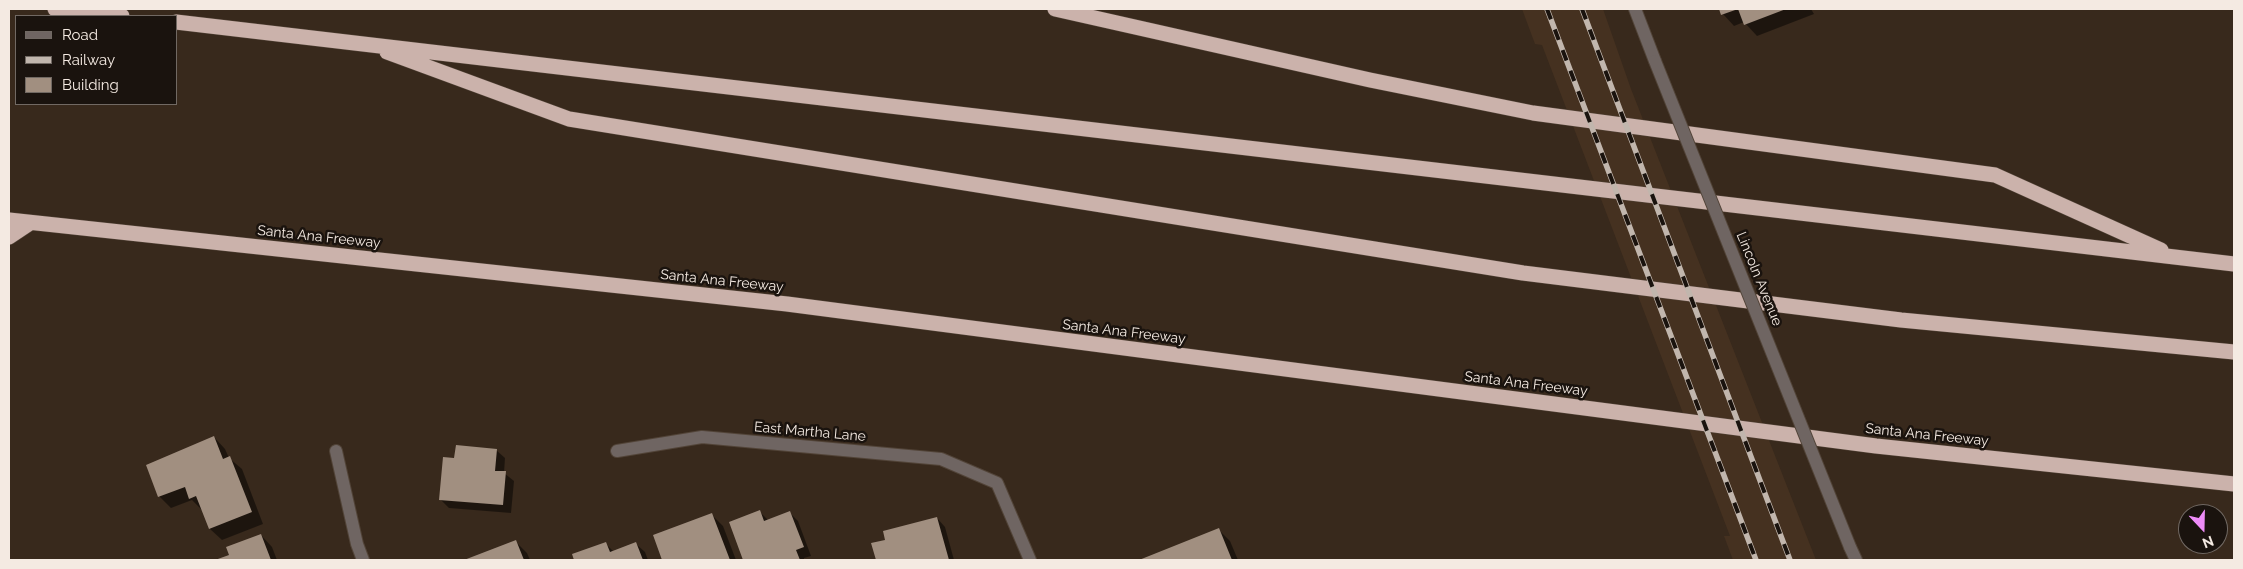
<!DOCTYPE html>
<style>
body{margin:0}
#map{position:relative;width:2243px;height:569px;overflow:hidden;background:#38291c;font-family:Raleway,sans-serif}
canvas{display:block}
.frame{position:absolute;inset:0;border:10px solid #f4eae2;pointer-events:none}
.legend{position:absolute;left:15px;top:15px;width:162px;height:90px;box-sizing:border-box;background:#1a130e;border:1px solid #716963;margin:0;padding:6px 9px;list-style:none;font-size:15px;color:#f4eae2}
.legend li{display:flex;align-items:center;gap:10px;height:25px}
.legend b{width:25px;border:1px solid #716963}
.north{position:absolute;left:2178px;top:504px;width:50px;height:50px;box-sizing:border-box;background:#1a130e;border:1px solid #716963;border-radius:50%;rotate:159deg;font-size:14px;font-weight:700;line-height:20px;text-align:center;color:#f4eae2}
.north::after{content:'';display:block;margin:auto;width:18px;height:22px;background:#ee8cf8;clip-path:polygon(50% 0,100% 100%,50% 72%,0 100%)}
</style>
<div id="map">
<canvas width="2243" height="569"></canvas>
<div class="frame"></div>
<ul class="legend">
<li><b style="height:6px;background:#6f6562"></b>Road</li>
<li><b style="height:6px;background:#c1b6ad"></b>Railway</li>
<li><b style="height:14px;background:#a18f80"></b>Building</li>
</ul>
<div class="north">N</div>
</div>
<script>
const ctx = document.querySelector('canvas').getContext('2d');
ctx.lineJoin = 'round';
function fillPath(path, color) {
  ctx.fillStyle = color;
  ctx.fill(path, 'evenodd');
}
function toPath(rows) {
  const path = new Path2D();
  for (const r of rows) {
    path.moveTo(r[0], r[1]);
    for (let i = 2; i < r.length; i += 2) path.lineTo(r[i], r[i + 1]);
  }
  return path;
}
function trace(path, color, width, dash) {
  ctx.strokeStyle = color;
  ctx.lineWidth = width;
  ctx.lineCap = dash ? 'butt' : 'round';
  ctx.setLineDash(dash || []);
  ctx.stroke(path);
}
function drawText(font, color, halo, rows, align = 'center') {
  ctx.font = font + ' Raleway,sans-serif';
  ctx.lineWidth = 5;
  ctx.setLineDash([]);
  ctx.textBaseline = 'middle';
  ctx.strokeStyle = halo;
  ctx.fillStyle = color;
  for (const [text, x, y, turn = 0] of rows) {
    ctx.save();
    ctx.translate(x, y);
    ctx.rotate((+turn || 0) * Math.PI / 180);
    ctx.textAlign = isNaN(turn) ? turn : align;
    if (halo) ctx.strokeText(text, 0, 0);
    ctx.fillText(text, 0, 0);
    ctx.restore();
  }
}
fillPath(toPath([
 [1522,9,1603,9,1631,89,1816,560,1733,560,1724,536,1730,536,1542,45,1535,44]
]), '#453120');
fillPath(toPath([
 [1721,9,1811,9,1814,14,1757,36,1744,22,1734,26,1723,14],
 [214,437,225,449,229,458,242,469,263,524,222,540,210,529,202,510,192,500,171,508,159,496],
 [496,450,505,458,504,473,514,481,511,513,449,508,440,499],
 [759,511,768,520,789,512,798,521,811,556,804,558,804,560,745,560,730,523],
 [712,515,723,526,736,560,663,560,654,536],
 [937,518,945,527,954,560,877,560,872,544,887,541],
 [1218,529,1230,541,1238,560,1143,560],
 [261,535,272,547,277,560,218,560,231,555],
 [515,541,527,553,530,560,467,560],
 [605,543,614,552,636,544,645,552,648,560,576,560,573,555]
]), '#0007');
fillPath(toPath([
 [1719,9,1738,9,1721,15],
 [1738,9,1786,9,1744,25],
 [214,436,223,459,230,456,252,512,209,529,196,496,189,499,185,487,158,497,146,465],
 [456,445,497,449,495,471,506,471,503,505,439,500,443,457,454,458],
 [760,510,764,521,790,511,804,547,796,550,800,560,743,560,729,522],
 [712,513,730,560,662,560,653,535],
 [937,517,949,560,876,560,871,543,885,540,883,531],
 [1219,528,1232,560,1139,560],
 [261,534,271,560,215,560,229,555,226,547],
 [516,540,524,560,464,560],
 [606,542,610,552,636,542,643,560,574,560,572,554]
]), '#a18f80');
const minor = toPath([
 [336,451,357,544,363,560],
 [617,451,702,437,941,459,997,483,1030,560]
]);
const tertiary = toPath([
 [1635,9,1655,61],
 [1850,547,1856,560]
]);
const motorway = toPath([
 [55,9,122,16],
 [1055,9,1370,80,1533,113,1995,175,2161,250],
 [176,22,2234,264],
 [387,52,569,119,1523,273,1901,320,2234,352],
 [9,220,787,304,1876,446,2234,484],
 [9,237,30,223]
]);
trace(minor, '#524438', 14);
trace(tertiary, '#524438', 14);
trace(motorway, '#524438', 16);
trace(minor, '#6f6562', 12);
trace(tertiary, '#6f6562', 12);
trace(motorway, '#cbb2ab', 15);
const rail = toPath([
 [1547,9,1756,560],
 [1582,9,1790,560]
]);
trace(rail, '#c1b6ad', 5.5);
trace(rail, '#1a130e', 4, [11]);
const tertiaryBridge = toPath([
 [1655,61,1850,547]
]);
trace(tertiaryBridge, '#524438', 14, []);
trace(tertiaryBridge, '#6f6562', 12);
drawText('14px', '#f4eae2', '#1a130e', [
 ["Santa Ana Freeway",319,237,6],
 ["Lincoln Avenue",1759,279,68],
 ["Santa Ana Freeway",722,281,6],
 ["Santa Ana Freeway",1124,332,7],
 ["Santa Ana Freeway",1526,384,7],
 ["East Martha Lane",810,432,5],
 ["Santa Ana Freeway",1927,435,6]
]);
</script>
